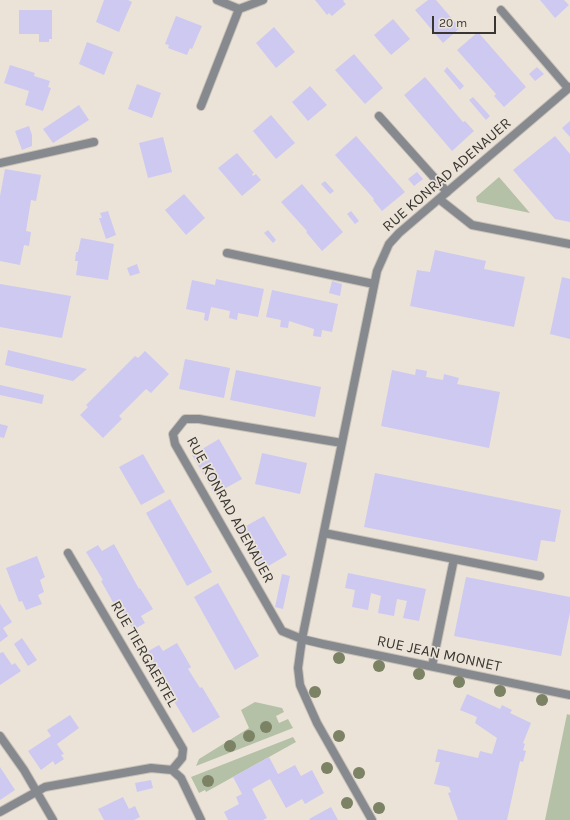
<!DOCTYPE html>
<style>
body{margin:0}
#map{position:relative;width:570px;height:820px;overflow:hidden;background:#ebe3d8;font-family:Karla,sans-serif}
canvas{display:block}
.scale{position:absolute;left:432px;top:16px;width:64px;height:18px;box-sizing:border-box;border:2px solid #393631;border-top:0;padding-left:5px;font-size:12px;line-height:14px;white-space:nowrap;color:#393631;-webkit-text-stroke:3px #ebe3d8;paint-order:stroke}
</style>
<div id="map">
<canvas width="570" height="820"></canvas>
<div class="scale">20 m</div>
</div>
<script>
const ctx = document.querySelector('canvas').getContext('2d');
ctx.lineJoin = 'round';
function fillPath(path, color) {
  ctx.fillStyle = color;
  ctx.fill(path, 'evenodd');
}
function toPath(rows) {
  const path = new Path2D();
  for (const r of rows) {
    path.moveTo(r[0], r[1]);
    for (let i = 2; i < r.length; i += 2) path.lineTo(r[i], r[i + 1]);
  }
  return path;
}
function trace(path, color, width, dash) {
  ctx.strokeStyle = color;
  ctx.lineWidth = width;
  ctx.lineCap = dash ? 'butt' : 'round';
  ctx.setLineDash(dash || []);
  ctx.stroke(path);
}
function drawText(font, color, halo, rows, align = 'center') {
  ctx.font = font + ' Karla,sans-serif';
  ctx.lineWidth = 3.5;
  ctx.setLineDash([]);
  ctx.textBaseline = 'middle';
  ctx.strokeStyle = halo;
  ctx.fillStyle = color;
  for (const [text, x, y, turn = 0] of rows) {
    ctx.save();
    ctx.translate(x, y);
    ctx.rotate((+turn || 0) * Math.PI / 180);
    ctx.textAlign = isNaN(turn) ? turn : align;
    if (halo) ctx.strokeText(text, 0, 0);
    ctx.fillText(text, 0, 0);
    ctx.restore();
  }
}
fillPath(toPath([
 [499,177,530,213,477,202,476,197],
 [255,702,282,708,284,712,276,716,279,723,288,719,293,728,196,766,199,759,249,728,241,710],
 [567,714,570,715,570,820,545,820],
 [293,737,296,742,206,792,205,790,199,793,191,777]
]), '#b5c1a7');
fillPath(toPath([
 [104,0,128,0,132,2,119,32,96,22],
 [315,0,344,0,343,1,346,4,332,16,329,13,327,15],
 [428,0,436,0,460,28,443,43,415,10],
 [540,0,564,0,569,5,555,18],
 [19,10,52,10,52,39,49,39,49,42,39,42,39,34,19,34],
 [176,16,202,26,192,49,190,48,187,55,168,48,169,45,165,44],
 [393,19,410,39,391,55,374,35],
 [274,27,295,52,276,68,256,43],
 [478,32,526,87,504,107,494,96,496,94,457,50],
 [87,42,113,52,104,75,79,64],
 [354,54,383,88,365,104,335,70],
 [10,65,35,73,34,76,50,81,48,87,51,88,43,111,25,105,29,91,4,83],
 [447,67,464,86,460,90,444,71],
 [537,67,544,74,535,81,529,74],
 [425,77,463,122,465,121,474,131,452,151,404,95],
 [137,84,161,93,152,118,128,109],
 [310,86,327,105,308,121,292,102],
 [473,97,490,116,486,120,469,100],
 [79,105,89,120,53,143,43,129],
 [271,115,295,143,276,159,253,131],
 [570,121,570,137,562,128],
 [29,126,32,135,32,146,22,150,15,131],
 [356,136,405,192,382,211,373,200,374,199,335,155],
 [555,136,570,154,570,222,555,219,513,170],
 [163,137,172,172,148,178,139,143],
 [237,153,254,173,252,174,253,176,256,174,261,180,242,196,218,168],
 [5,169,41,175,36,201,31,200,26,231,31,232,29,246,24,245,20,265,0,261,0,196],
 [417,172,423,179,414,186,408,179],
 [325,181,334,191,330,194,321,184],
 [302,184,343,232,322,251,306,232,307,231,281,202],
 [184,194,205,218,186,235,165,210],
 [108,211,116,235,106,239,99,218,102,218,100,213],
 [351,211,359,221,355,224,347,214],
 [268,230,276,240,273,243,264,233],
 [81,238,114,244,108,280,76,275,78,261,75,261,76,252,78,252],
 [435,250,486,261,484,269,525,277,514,327,410,306,417,270,430,272],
 [137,264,140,273,130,276,127,268],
 [562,277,570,279,570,339,550,334],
 [216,279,264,289,258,317,238,313,237,320,229,318,230,311,211,307,208,321,204,320,205,313,186,309,192,280,215,285],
 [332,281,342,284,340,296,329,293],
 [0,284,71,296,62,338,0,327],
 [272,290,338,304,332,332,322,330,321,337,313,336,314,329,289,321,288,328,280,327,281,320,266,317],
 [8,350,16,352,87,369,73,381,13,367,5,365],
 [145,351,169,374,151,393,146,389,119,416,122,419,103,438,80,415,88,407,86,405,135,356,138,358],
 [185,359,230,368,224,398,179,389],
 [416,369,427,371,426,377,443,380,444,374,459,378,457,384,500,392,489,448,381,426,392,370,415,375],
 [236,370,321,387,315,417,230,400],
 [0,385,44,395,42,404,0,395],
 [0,424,8,426,4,438,0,437],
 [219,439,242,479,215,494,192,455],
 [262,453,307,463,300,494,255,484],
 [143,454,165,492,141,505,119,467],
 [375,473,561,510,555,542,541,540,537,561,364,527],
 [170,499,212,572,187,586,146,513],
 [264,516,287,555,260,571,237,531],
 [114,544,139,589,140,588,153,609,141,616,145,623,133,630,116,602,114,604,101,581,103,580,86,552,98,545,102,551],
 [37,556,45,577,40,580,44,592,38,595,42,604,26,610,22,601,19,602,6,568],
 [348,573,426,589,419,621,403,618,407,601,397,599,394,616,378,613,381,596,371,593,368,610,352,607,355,590,345,588],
 [282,574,290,576,283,609,275,607],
 [466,577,570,597,570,612,561,656,454,636],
 [218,583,259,656,235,670,194,597],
 [0,604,12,622,3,628,8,636,0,642],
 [22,638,37,660,28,666,14,644],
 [177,643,191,667,188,669,200,688,202,687,220,717,193,733,145,653,159,645,163,651],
 [3,652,12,665,15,663,21,671,0,685,0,653],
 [467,694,500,709,502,705,512,710,510,713,531,723,523,743,525,744,523,750,526,751,523,762,520,761,507,820,458,820,448,793,451,792,449,787,434,784,440,762,435,762,438,749,478,758,480,751,492,754,497,738,475,723,477,717,460,710],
 [70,715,79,728,57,744,64,754,61,755,64,759,55,765,53,761,41,770,28,751,51,736,47,730],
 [269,757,278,774,295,765,301,776,312,770,324,793,305,804,302,799,286,808,270,779,252,789,267,818,263,820,228,820,224,812,239,804,236,797,242,794,233,777],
 [0,767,15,790,0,800],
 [151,780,153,788,137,792,135,783],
 [123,797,129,809,135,806,140,817,134,820,104,820,98,809],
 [331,807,338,820,310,820,309,819]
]), '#cdc9f1');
const service = toPath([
 [501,10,568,88],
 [379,116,447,192],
 [0,163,94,142],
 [227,253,374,284],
 [324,533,540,576],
 [432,666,454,559]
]);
const minor = toPath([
 [217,0,239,9,263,0],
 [201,106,239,9],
 [439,199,472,225,570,244],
 [342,443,199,419,185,419,173,434,175,444,282,631,302,639,323,644,570,695],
 [68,553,183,749,182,758,172,770],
 [0,736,24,770,53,820],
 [0,812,45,787,151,768,172,770,181,778,201,820],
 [372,820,317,723,300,685,298,668,302,639,377,271,389,244,399,233,570,87]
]);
trace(service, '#c7c0b7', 10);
trace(minor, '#c7c0b7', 10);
trace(service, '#86898e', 8);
trace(minor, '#86898e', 8);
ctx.fillStyle = '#7c8264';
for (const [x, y] of [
 [339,658],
 [379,666],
 [419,674],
 [459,682],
 [500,691],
 [315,692],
 [542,700],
 [266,727],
 [249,736],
 [339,736],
 [230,746],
 [327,768],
 [359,773],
 [208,781],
 [347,803],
 [379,808]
]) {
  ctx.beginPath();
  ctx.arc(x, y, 6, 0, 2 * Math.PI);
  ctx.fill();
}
drawText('15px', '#393631', '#ebe3d8', [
 ["RUE KONRAD ADENAUER",447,175,-41],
 ["RUE KONRAD ADENAUER",230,510,61],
 ["RUE TIERGAERTEL",144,654,60],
 ["RUE JEAN MONNET",439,654,12]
]);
</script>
